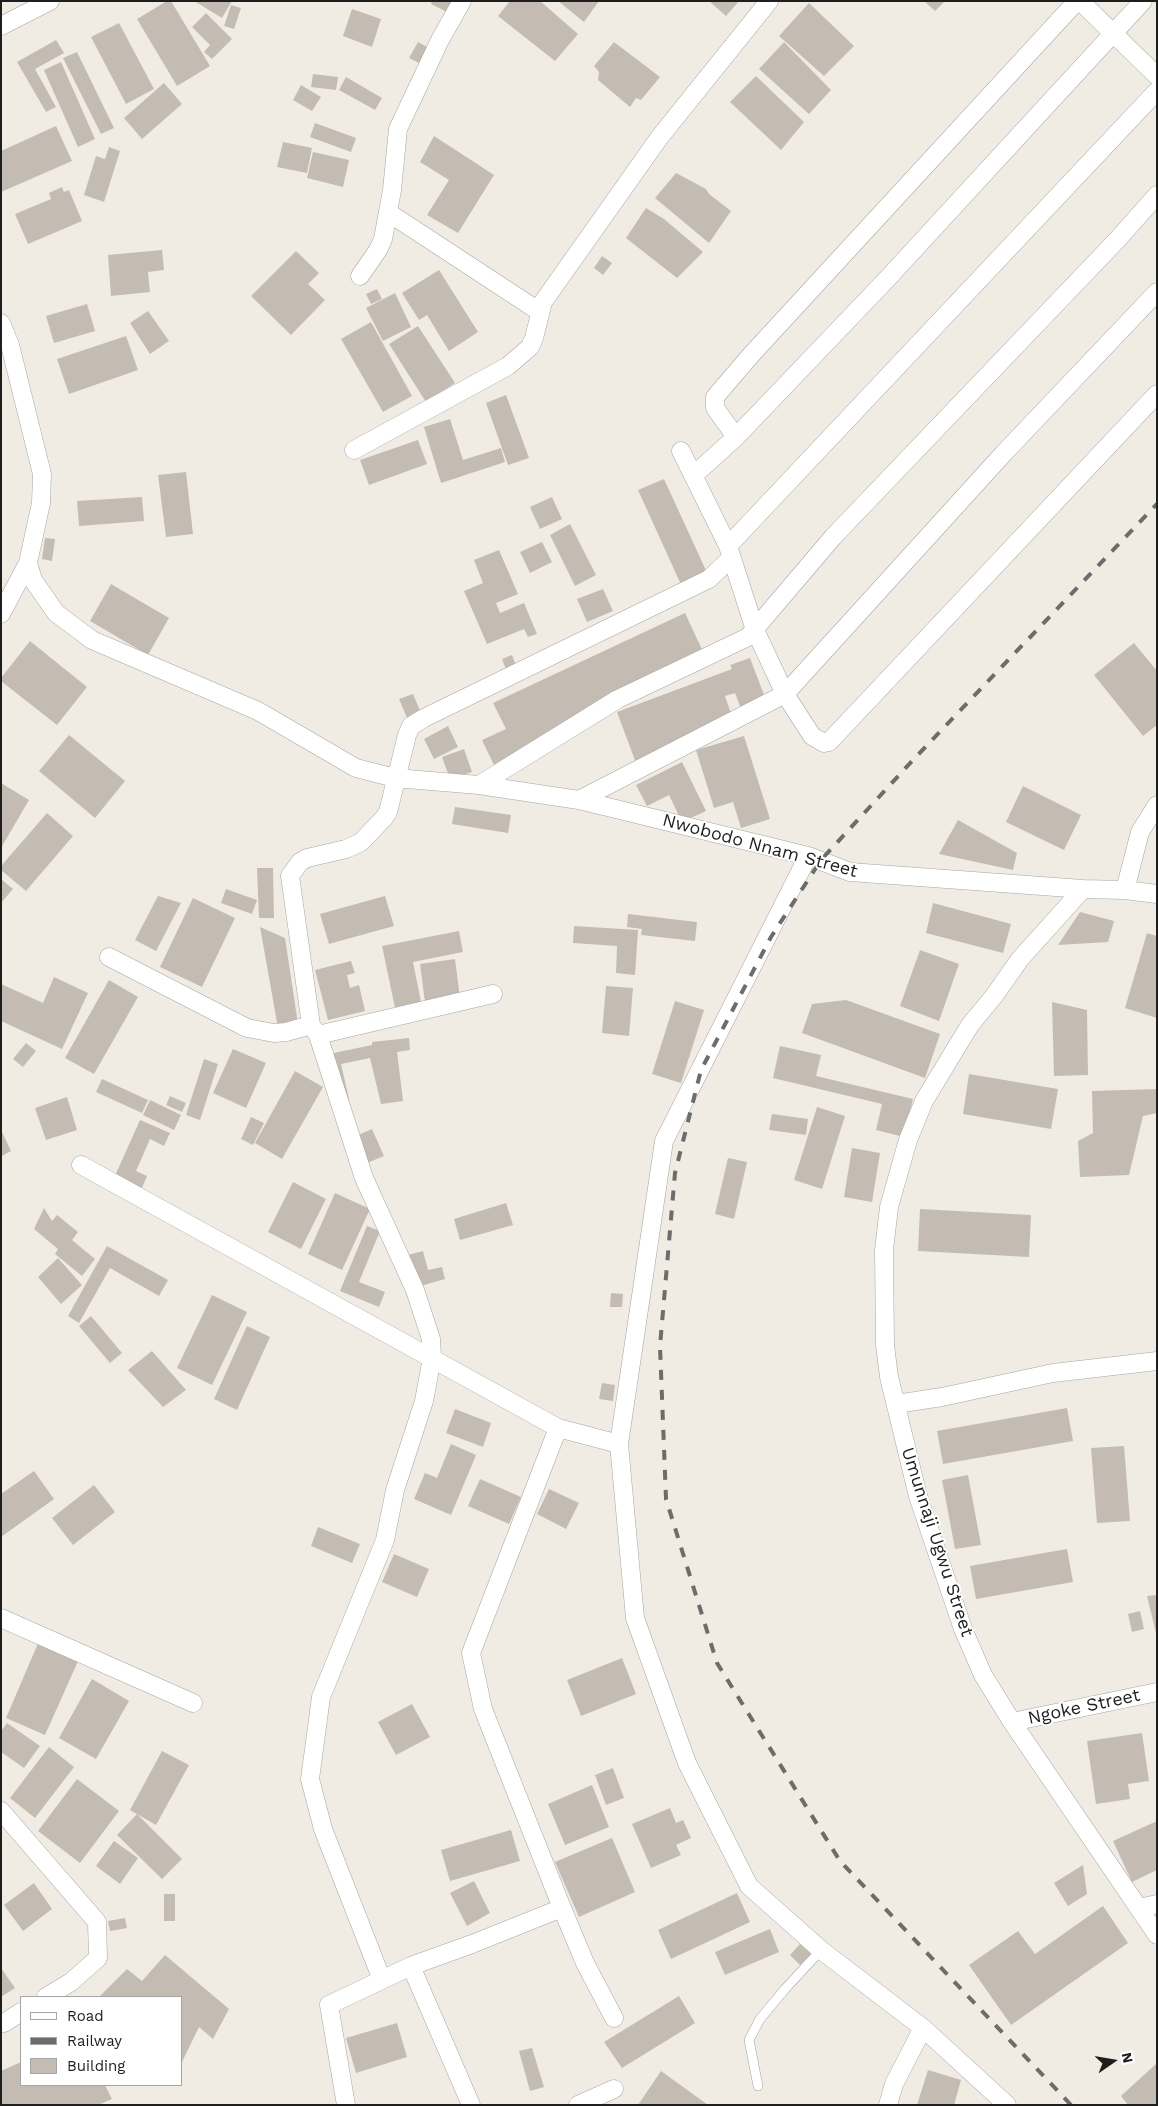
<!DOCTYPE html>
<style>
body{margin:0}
#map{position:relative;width:1158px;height:2106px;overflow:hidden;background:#f0ece4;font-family:"Work Sans",sans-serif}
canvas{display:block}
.frame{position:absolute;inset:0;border:2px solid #1e1e1e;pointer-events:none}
.legend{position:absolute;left:20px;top:1996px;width:162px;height:90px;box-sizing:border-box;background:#fff;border:1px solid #a5a5a5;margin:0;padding:6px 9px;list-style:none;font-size:15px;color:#1e1e1e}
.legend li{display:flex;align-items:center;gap:10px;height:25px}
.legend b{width:25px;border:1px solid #a5a5a5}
.north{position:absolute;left:1088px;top:2036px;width:50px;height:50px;-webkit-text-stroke:4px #fff;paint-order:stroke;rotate:77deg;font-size:14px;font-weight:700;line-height:20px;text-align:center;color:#1e1e1e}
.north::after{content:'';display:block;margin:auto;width:18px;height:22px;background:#1e1e1e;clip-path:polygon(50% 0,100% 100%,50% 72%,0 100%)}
</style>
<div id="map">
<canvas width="1158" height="2106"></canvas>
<div class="frame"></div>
<ul class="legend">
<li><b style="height:6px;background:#fff"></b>Road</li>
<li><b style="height:6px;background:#6c6c6c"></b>Railway</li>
<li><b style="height:14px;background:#c4bcb3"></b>Building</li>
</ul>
<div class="north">N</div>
</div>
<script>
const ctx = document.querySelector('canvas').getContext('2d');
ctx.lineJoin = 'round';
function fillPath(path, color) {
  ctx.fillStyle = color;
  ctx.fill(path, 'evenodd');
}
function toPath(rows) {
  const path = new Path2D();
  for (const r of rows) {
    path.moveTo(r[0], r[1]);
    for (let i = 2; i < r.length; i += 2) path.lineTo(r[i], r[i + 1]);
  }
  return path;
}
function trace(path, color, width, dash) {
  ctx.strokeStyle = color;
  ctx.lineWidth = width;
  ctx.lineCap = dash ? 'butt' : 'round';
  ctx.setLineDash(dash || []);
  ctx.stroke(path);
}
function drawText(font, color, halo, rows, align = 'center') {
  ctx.font = font + ' "Work Sans",sans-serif';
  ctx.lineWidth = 4;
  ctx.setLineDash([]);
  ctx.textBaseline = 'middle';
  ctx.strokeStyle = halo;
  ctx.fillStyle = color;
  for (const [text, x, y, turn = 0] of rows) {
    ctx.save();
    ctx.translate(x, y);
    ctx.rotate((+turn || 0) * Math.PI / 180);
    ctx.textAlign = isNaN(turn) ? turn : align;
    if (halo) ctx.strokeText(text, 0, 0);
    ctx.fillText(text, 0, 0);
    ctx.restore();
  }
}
fillPath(toPath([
 [167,1,171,1,210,66,177,86,137,19],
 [194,1,232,1,222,18],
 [432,1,452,1,447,12,431,4],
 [510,1,540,1,578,34,555,61,498,16],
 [558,1,599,1,584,22],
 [709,1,739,1,726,16],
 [924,1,945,1,935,11],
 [809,3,854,46,824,76,779,36],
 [231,5,241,8,234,29,224,26],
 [352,9,381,19,372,47,343,36],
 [206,13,232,39,212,59,204,52,210,45,192,27],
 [119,23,154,89,126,104,91,37],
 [56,40,64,53,35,69,56,107,46,112,17,62],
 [418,42,429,48,421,64,409,58],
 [614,42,660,77,641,100,636,98,630,107,598,80,599,72,594,66],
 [784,42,831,90,809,114,759,69],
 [77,52,114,128,101,134,63,58],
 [61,62,95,139,78,147,44,70],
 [313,74,338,77,336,90,311,87],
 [756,76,804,122,781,150,730,102],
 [346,77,382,98,375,110,339,90],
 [164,83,182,104,142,139,124,118],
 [301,85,321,97,312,111,293,100],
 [315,123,356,138,351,152,310,137],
 [56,126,72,161,1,192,1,151],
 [434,136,494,175,458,233,427,215,449,180,420,162],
 [283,142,312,148,307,173,277,167],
 [109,147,120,151,104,202,84,195,96,156,105,159],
 [313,152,349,160,343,187,307,178],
 [676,173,706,189,709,194,731,211,709,243,655,198],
 [62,187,64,192,69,190,82,221,28,244,15,214,51,199,49,193],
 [646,208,664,219,703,252,677,278,626,238],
 [162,250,164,270,148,272,150,292,111,296,108,255],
 [296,251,319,273,308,284,325,300,291,335,251,296],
 [602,256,612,263,603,275,594,268],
 [439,270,478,332,449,351,427,315,419,320,402,293],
 [377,289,382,299,371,304,366,294],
 [395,293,411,327,383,341,366,308],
 [87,304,95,331,54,343,46,316],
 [148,311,169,341,150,354,130,323],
 [371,322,412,396,383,412,341,339],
 [418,326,455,383,426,402,389,344],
 [126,336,138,370,69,394,57,359],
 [506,395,529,458,508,465,486,403],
 [450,419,463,460,501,448,505,462,441,483,424,427],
 [418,440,427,464,369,485,360,460],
 [186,472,193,534,166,537,158,475],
 [664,479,709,577,683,589,638,490],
 [142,497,144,521,79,526,77,501],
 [552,497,562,519,540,529,530,507],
 [570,524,596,575,575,586,550,535],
 [45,538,55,539,52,561,42,559],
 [542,542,552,562,530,573,520,552],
 [499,550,518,594,496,603,500,613,524,603,537,634,528,637,524,629,487,644,464,591,483,583,474,560],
 [111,584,169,618,148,655,90,621],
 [603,589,613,611,587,622,577,599],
 [685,613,706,658,586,721,494,765,482,740,506,729,493,703],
 [30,641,87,687,57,725,1,681,1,678],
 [1134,643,1157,671,1157,725,1143,736,1094,675],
 [512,655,517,668,507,672,502,659],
 [750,658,769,708,744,717,735,693,725,696,735,725,636,763,617,712,732,669,730,665],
 [413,694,421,713,407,718,399,699],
 [448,726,458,747,434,759,424,739],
 [69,735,125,781,95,818,39,771],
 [744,736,770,819,741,828,733,802,714,808,696,750],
 [464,749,472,772,450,779,442,757],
 [682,762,706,811,682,822,669,795,647,806,636,785],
 [1,783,29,800,1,848],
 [1023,786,1081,815,1064,850,1006,822],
 [455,807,511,815,508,833,452,824],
 [47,813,73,836,26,891,1,870,1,866],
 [958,820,1017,853,1013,870,939,854],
 [257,868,273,868,274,918,259,918],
 [1,879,13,889,1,903],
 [226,889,257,900,252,914,221,903],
 [158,896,181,903,156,951,135,940],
 [385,896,394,926,329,944,320,914],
 [193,898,235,918,202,987,160,967],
 [933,903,1011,924,1003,953,926,933],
 [1080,912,1114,921,1108,942,1058,945],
 [628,914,697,922,695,941,641,935,642,929,627,927],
 [574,926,638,930,635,975,616,973,617,946,573,943],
 [260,927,285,938,298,1024,278,1028],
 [459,931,463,952,413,962,424,1017,398,1022,382,946],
 [1147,933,1157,936,1157,1018,1125,1008],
 [920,950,959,964,939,1021,900,1006],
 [455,959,460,998,425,1002,420,964],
 [351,961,355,973,347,975,350,988,359,985,365,1011,328,1020,315,970],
 [54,977,88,993,62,1049,1,1021,1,984,43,1003],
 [109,980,138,997,94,1074,65,1058],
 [606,986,633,988,629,1036,602,1033],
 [846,1000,940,1034,925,1078,802,1033,812,1004],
 [675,1001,704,1010,681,1083,652,1074],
 [1052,1002,1087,1010,1088,1075,1054,1076],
 [409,1038,410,1050,397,1052,403,1101,381,1104,370,1058,341,1064,349,1099,340,1100,329,1054,372,1045,372,1042],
 [26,1043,36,1051,23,1067,13,1059],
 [780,1046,821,1055,816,1076,913,1099,904,1137,876,1130,882,1104,773,1078],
 [233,1049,266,1063,246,1108,213,1093],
 [204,1059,218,1064,200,1120,186,1115],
 [295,1071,323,1087,282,1159,255,1143],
 [969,1074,1058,1089,1051,1129,963,1114],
 [102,1079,148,1100,142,1113,96,1092],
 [1157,1089,1157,1113,1143,1116,1129,1175,1080,1177,1078,1141,1093,1133,1092,1091],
 [170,1096,186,1103,182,1112,166,1105],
 [67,1097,77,1130,46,1140,35,1108],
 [150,1100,181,1115,174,1130,143,1115],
 [817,1107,845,1116,822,1189,794,1180],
 [772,1114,808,1119,806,1135,769,1130],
 [251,1117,264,1123,253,1145,241,1139],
 [140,1120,170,1133,164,1146,150,1139,136,1171,147,1176,141,1190,114,1178],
 [372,1129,384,1156,367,1163,356,1136],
 [1,1130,11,1151,2,1156,1,1154],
 [852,1148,880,1153,872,1202,844,1197],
 [728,1158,747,1162,734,1219,715,1214],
 [293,1182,326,1199,301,1249,268,1232],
 [335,1193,370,1209,342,1270,308,1254],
 [506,1203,513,1225,460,1240,454,1219],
 [44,1208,52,1221,57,1215,78,1232,72,1240,95,1259,82,1276,55,1254,58,1249,34,1229],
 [920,1209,1031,1215,1029,1257,918,1251],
 [367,1226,380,1231,359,1282,385,1292,379,1307,340,1291],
 [107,1246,168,1280,159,1296,110,1268,79,1323,68,1316],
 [423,1251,428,1270,442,1267,445,1279,417,1287,408,1255],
 [58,1258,82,1285,61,1304,38,1277],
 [611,1293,623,1294,622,1307,610,1307],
 [212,1295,247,1312,212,1385,177,1368],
 [91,1316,122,1353,110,1363,79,1326],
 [247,1326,270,1337,237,1410,214,1399],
 [152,1351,186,1390,163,1407,128,1370],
 [602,1383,615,1385,613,1401,599,1399],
 [1067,1408,1073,1441,943,1464,937,1431],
 [455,1409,491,1423,483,1447,446,1433],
 [451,1444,476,1455,451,1515,414,1499,425,1473,437,1478],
 [1124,1446,1130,1521,1097,1523,1091,1448],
 [34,1471,54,1499,1,1537,1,1494],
 [968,1475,981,1545,955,1549,942,1480],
 [480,1479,521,1497,509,1524,468,1506],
 [94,1485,115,1512,73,1545,52,1518],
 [549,1489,579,1503,566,1529,537,1514],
 [318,1527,360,1544,352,1563,311,1546],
 [1067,1549,1073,1582,976,1599,970,1566],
 [394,1554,429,1569,417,1597,382,1582],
 [1157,1595,1157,1633,1156,1633,1147,1596],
 [1140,1611,1144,1629,1132,1632,1128,1614],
 [39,1641,79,1659,45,1735,6,1718],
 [622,1658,636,1694,581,1716,567,1680],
 [92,1679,129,1701,96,1759,59,1738],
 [412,1704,430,1737,396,1755,378,1722],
 [7,1723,40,1746,24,1768,1,1752,1,1731],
 [1142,1733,1149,1781,1128,1784,1130,1799,1096,1804,1087,1741],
 [49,1747,74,1767,35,1818,10,1798],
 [162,1751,189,1765,156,1825,130,1810],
 [613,1768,624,1798,606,1805,595,1775],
 [77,1779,119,1811,80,1863,38,1831],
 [592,1785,609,1827,565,1845,548,1804],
 [670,1808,676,1823,683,1820,691,1838,676,1845,681,1855,651,1868,632,1824],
 [137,1814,182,1859,162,1879,117,1835],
 [1157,1821,1157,1870,1132,1882,1113,1841],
 [511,1830,520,1861,450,1881,441,1850],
 [612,1838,635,1892,579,1917,555,1862],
 [114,1841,138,1858,120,1884,96,1866],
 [1083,1865,1087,1894,1068,1906,1054,1883],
 [474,1881,490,1913,467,1926,450,1893],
 [34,1883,52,1909,23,1931,4,1905],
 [737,1893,750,1922,671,1959,658,1930],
 [164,1894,175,1894,175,1921,164,1921],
 [1103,1906,1128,1943,1011,2025,969,1965,1018,1931,1035,1954],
 [125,1918,127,1928,110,1931,108,1921],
 [770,1929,779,1952,725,1975,715,1952],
 [800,1944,811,1954,800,1965,790,1955],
 [165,1955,229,2009,213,2039,199,2027,181,2064,181,1997,99,1997,127,1969,142,1981],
 [1,1968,15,1988,1,1997],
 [679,1996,695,2023,622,2068,604,2042],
 [397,2023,407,2057,356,2073,346,2038],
 [532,2048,544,2087,530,2091,519,2051],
 [21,2062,21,2085,105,2085,112,2099,98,2105,1,2105,1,2071],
 [1157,2063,1157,2105,1128,2105,1121,2096],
 [928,2070,961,2080,954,2105,917,2105],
 [661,2071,708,2105,638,2105]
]), '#c4bcb3');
const lane = toPath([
 [758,2086,749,2040,760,2019,785,1989,821,1950]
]);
const street = toPath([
 [1080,1,1157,76],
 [1,26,50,1],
 [389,213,540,312],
 [360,276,378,250,383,239,392,190,398,129,440,40,462,1],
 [1,323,10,345,42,474,41,503,28,563,1,614],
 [736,437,715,408,715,397,751,355,1077,1],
 [354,450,508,366,530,347,534,338,543,302,659,138,769,1],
 [681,451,728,546,755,630,785,694,812,736,824,743,829,742,1157,394],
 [694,475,736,437,887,279,1143,1],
 [728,546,1157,91],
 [28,563,33,580,56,613,92,640,258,711,356,768,395,778,479,785,579,800,808,856,850,872,1083,889,1125,890,1157,894],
 [479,785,618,699,748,637,833,537,1117,240,1157,195],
 [579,800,785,694,1004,453,1157,292],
 [808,856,664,1141,619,1444,635,1618,687,1763,749,1886,821,1950,923,2028,1007,2105],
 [1083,889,1020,959,994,996,970,1025,924,1101,908,1140,889,1207,884,1250,885,1345,889,1377,918,1496,963,1629,983,1675,1012,1722,1157,1935],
 [1125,890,1140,832,1157,805],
 [109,957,247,1028,274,1033,286,1032,311,1025],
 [318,1035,493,994],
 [81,1165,558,1428,619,1444],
 [896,1404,942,1397,1053,1373,1157,1361],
 [558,1428,471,1653,483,1709,562,1908],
 [1,1618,193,1703],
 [1012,1722,1157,1692],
 [1,1811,97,1922,98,1958,71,1982,46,1997],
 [1139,1908,1157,1904],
 [411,1966,471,2105],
 [382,1980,323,1829,310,1779,321,1697,385,1540,395,1490,424,1401,432,1358,431,1339,415,1290,364,1178,318,1035,311,1025,290,876,300,862,307,858,346,849,361,842,384,818,388,812,407,735,411,726,424,718,709,579,731,558],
 [4,2023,21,2012],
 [346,2105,329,2005,411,1966,472,1944,562,1908,585,1963,614,2018],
 [578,2105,614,2089],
 [888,2105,894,2084,923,2028]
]);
trace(lane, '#a5a5a5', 10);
trace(street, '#a5a5a5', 19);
trace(lane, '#fff', 9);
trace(street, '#fff', 18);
trace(toPath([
 [1071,2105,840,1861,717,1663,666,1499,660,1346,675,1173,701,1070,771,937,821,860,912,761,1157,504]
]), '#6c6c6c', 4, [10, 10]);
drawText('18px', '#1e1e1e', '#fff', [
 ["Nwobodo Nnam Street",760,846,15],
 ["Umunnaji Ugwu Street",937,1542,72],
 ["Ngoke Street",1084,1707,-12]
]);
</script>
